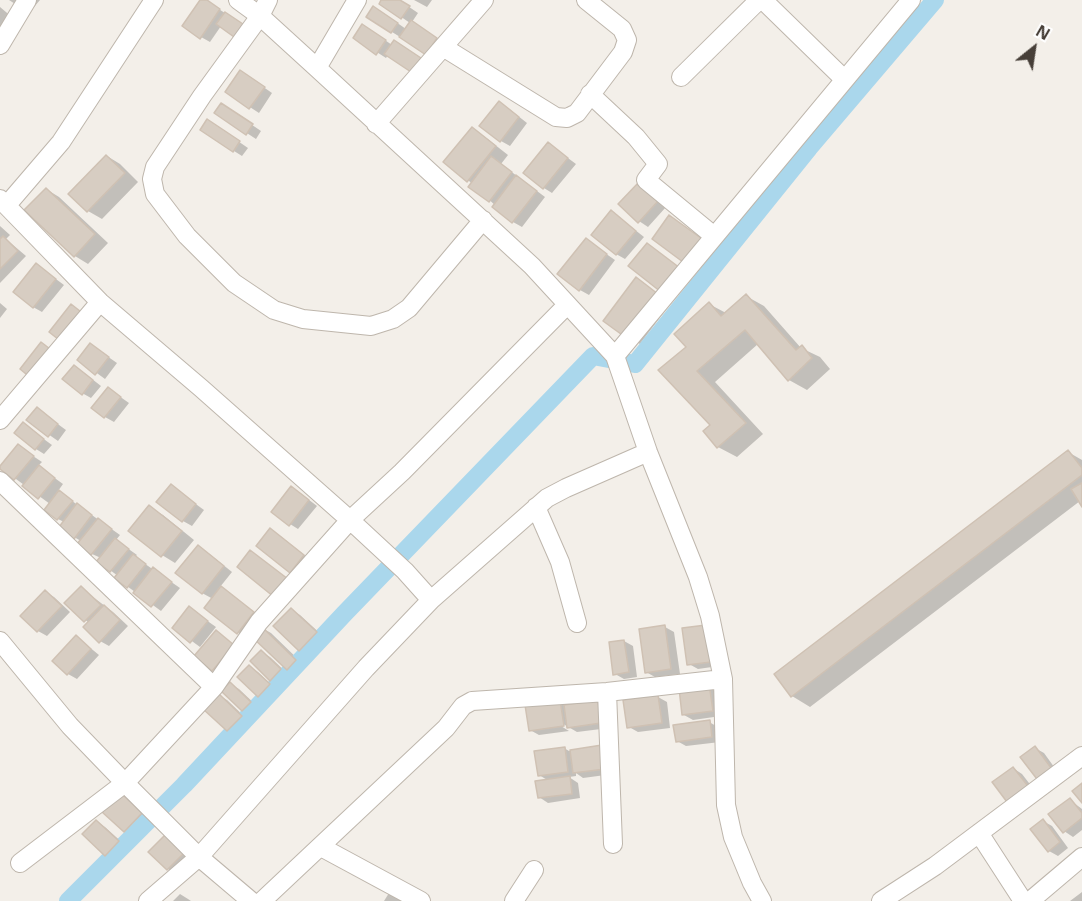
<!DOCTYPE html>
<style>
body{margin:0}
#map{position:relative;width:1082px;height:901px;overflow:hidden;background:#f3efe9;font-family:"Open Sans",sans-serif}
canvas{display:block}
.north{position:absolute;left:1004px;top:18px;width:60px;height:60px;-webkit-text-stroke:4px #fff;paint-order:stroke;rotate:30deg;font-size:16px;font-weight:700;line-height:24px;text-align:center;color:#473f38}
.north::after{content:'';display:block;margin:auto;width:21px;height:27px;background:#473f38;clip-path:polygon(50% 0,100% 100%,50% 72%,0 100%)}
</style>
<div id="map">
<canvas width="1082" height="901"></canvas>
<div class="north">N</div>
</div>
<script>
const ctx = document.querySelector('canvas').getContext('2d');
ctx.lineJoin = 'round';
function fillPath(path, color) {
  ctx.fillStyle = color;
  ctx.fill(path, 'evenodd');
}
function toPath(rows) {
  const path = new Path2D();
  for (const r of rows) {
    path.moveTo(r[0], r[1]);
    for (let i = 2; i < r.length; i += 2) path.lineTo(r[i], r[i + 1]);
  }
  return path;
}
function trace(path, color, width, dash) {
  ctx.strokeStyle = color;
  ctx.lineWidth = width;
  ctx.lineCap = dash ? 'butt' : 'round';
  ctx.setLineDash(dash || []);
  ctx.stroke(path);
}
fillPath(toPath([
 [9,0,40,0,29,13],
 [201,0,211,4,251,30,221,26,210,42,201,37],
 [383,0,399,0,418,13,412,22,445,44,436,59,392,32,383,13,406,29,410,23,381,3],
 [414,0,432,0,427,7],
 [0,7,19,23,0,34],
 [372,31,392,45,403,47,428,65,388,55,386,58,355,38],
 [249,77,272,93,259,113,227,92],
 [508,108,527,123,510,146,501,141],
 [230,110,261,131,256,139,216,113],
 [216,126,248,148,242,156,234,151],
 [472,129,485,137,508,155,501,164,545,197,522,227,513,222,468,180],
 [549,144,576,164,552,193,544,188],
 [107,156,120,164,138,182,102,219,88,211],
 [46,189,59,197,108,243,88,264,75,256],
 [648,189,666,207,648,227,639,221],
 [620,218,644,237,625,259,616,254],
 [0,226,10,235,6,239,26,256,0,283],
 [586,240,615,260,589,295,580,290],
 [37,265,64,285,42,312,33,307],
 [636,279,671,303,640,344,626,336],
 [746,296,764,306,801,348,820,357,830,369,807,390,789,380,758,344,715,382,763,434,737,457,718,447,689,347,709,304,726,313],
 [0,303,7,309,0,318],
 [91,345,117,363,105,379,79,360],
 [83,372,101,386,91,398,82,393],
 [109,389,129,403,114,422,105,417],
 [37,409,66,430,58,441,28,420],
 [23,424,52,445,44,454,36,449],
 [18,446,42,462,38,466,63,484,58,491,120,535,116,540,137,555,135,557,180,588,161,611,116,578,118,576,98,561,101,558,92,554,81,541,74,537,64,522,58,519,50,504,1,468],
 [1068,452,1082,460,1082,505,1080,501,810,707,792,696],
 [171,486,204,510,192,526,183,521],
 [300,493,317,506,298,529,290,524],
 [149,507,163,515,194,540,175,563,162,555],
 [279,535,312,561,299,577,291,572],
 [207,552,232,572,220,587,262,618,247,638,238,632,213,599,202,593],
 [81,588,113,612,128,626,109,646,100,641,89,623,66,603],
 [45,592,54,597,70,612,47,636,38,631],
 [189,608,216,627,200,647,174,628],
 [291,610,300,615,325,638,309,655,300,650],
 [665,627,674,632,680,674,655,677,646,672],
 [262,628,271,633,304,665,297,674,288,669],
 [684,630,719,666,698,669,689,664],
 [217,632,242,651,222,675,213,670],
 [77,637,99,655,77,679,68,674],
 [624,641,633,646,637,677,624,679,615,674],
 [261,652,270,657,289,675,280,685,271,680],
 [249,666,258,672,277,690,267,701,259,696],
 [230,684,239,689,259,708,252,715,243,710,223,691],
 [709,685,718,690,721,716,693,720,684,715],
 [218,695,227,700,249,721,236,735,228,730],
 [658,697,667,702,670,728,638,732,629,727],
 [560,702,567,706,598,702,607,707,609,728,577,732,558,721,556,723,569,731,539,735,530,730],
 [709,722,718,727,720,742,686,746,677,741],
 [601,747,613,774,583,778,576,773,576,776,569,777,578,783,580,798,548,803,539,797,549,781,539,775,564,748,569,751],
 [1035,748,1044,753,1062,778,1023,757],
 [1013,768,1022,774,1039,796,1020,810],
 [121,795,130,800,150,819,133,836,124,831],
 [1070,800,1082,809,1082,830,1073,837,1064,831],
 [96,821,105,827,127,847,115,860,106,855],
 [1043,821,1052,826,1068,848,1058,856,1049,851],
 [175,841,192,857,177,874,168,869],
 [1082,892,1082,901,1070,901],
 [389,893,404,901,384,901],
 [180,894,188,899,191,901,173,901]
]), '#0003');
trace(toPath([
 [68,901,184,785,344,614,593,356,635,364,809,148,935,0]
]), '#aad7ec', 18);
const building = toPath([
 [200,0,207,0,220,9,200,39,182,26,200,0],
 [381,0,400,0,410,6,401,19,379,4,381,0],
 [373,6,398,23,391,33,366,17,373,6],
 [225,12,243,24,234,37,216,24,225,12],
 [411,20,437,38,426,55,399,37,411,20],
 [362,24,386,40,376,55,353,38,362,24],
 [394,40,421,58,411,72,384,54,394,40],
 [240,70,265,87,249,109,225,92,240,70],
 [499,101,519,117,500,142,479,126,499,101],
 [221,103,253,124,246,135,214,113,221,103],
 [207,119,240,141,233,152,200,130,207,119],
 [472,127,496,146,467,182,443,162,472,127],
 [548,142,568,158,543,189,523,173,548,142],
 [106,155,125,173,87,212,68,194,106,155],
 [491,156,512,172,489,202,468,187,491,156],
 [516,175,537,191,512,223,492,207,516,175],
 [639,182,658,201,638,223,618,204,639,182],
 [46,188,95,234,74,257,24,210,46,188],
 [611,210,636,231,616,255,591,235,611,210],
 [669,215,705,241,687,265,652,239,669,215],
 [3,236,18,251,0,269,0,239,3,236],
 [586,238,607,254,579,291,557,274,586,238],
 [647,243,680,268,661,292,628,266,647,243],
 [36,263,56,279,33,308,13,292,36,263],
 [636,277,658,294,625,337,603,321,636,277],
 [746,294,796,350,802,345,812,358,788,381,745,330,697,371,746,423,717,448,703,431,710,425,658,370,686,347,674,334,709,302,721,316,746,294],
 [71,304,85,315,63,343,49,332,71,304],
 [41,342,54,352,32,379,20,369,41,342],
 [90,343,109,357,95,375,77,360,90,343],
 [74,365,93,380,82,395,62,379,74,365],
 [108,387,121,397,104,418,91,408,108,387],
 [37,407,58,424,48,437,26,420,37,407],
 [23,422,44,439,35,450,14,433,23,422],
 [18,444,34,456,14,480,0,469,0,466,18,444],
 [1068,450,1082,468,1082,475,791,697,774,674,1068,450],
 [39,465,55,478,38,499,22,486,39,465],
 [1082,483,1082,507,1071,489,1082,483],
 [171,484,196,504,182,522,156,502,171,484],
 [291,486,309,500,289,526,271,512,291,486],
 [59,490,73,501,57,520,44,510,59,490],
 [77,503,92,515,74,539,59,527,77,503],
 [149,505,182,531,161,557,128,531,149,505],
 [98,518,112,529,91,555,77,544,98,518],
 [270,528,304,555,290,573,256,546,270,528],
 [115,538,129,549,110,572,96,562,115,538],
 [198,545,224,566,202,594,175,573,198,545],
 [250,550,288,579,274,597,237,567,250,550],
 [133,554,146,564,127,588,114,578,133,554],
 [153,567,172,582,151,607,133,593,153,567],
 [81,586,101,605,84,622,64,603,81,586],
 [221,586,254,612,237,634,204,608,221,586],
 [45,590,62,606,37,632,20,616,45,590],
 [104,605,120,620,99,643,83,627,104,605],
 [189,606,208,621,190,643,172,628,189,606],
 [291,608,317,632,299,651,273,626,291,608],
 [665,625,671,669,645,673,639,629,665,625],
 [706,625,711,662,687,665,682,628,706,625],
 [261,626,296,660,287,670,252,637,261,626],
 [216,630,234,645,212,671,194,656,216,630],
 [76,635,91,649,67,675,52,661,76,635],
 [624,640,629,672,613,675,609,642,624,640],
 [261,650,281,669,270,681,250,661,261,650],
 [249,665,270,684,258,697,237,677,249,665],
 [230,682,251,702,242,711,221,691,230,682],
 [709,684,713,711,682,715,679,688,709,684],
 [218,693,242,716,227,731,203,709,218,693],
 [658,695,662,723,627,728,623,700,658,695],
 [560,700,564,726,529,731,525,705,560,700],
 [598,700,601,723,567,728,564,705,598,700],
 [710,720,712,737,676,742,673,725,710,720],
 [602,745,605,769,573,773,570,750,602,745],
 [1035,746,1054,772,1040,783,1020,757,1035,746],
 [565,747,568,772,538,776,534,751,565,747],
 [1013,767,1031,790,1010,806,992,782,1013,767],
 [570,776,572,794,538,798,535,781,570,776],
 [1082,783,1082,803,1072,791,1082,783],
 [121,793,142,813,124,832,102,812,121,793],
 [1070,798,1082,813,1082,818,1063,833,1048,814,1070,798],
 [1043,819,1060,842,1048,852,1030,829,1043,819],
 [96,820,119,841,105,856,82,834,96,820],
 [166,834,185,852,167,870,148,852,166,834]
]);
fillPath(building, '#d7cdc2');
trace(building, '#cfc1b3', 1.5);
const minor = toPath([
 [238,0,260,16,317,68,532,266,615,356,648,452,698,577,710,616,723,679,726,805,733,837,752,883,762,901],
 [268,0,260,16,202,96,155,167,152,179,155,194,187,236,234,283,274,310,303,319,371,326,393,319,409,308,483,220],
 [763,0,844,79],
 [0,45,27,0],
 [443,47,556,117,567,118,577,113,623,52,627,40,622,29,586,0],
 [317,68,357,0],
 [681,77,759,0],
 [590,94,636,137,658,164,646,180,714,236],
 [376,124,484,0],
 [0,199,100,302,201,388,350,520,259,622,214,687,125,783,20,863],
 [7,205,61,142,154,0],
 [615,356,911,0],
 [0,420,100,302],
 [0,481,214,687],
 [536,507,560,562,577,623],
 [431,600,405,571,350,520,402,472,567,305],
 [0,641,70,726,125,783,199,857,251,901],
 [607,692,613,844],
 [979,833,1023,901],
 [321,847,421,901],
 [148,901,199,857,366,668,431,600,547,498,566,488,648,452],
 [262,901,446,728,463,706,472,701,607,692,723,679],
 [514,901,534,870],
 [881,901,935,866,1082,756],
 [1030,901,1082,857]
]);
trace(minor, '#beb6ac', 20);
trace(minor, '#fff', 18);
</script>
